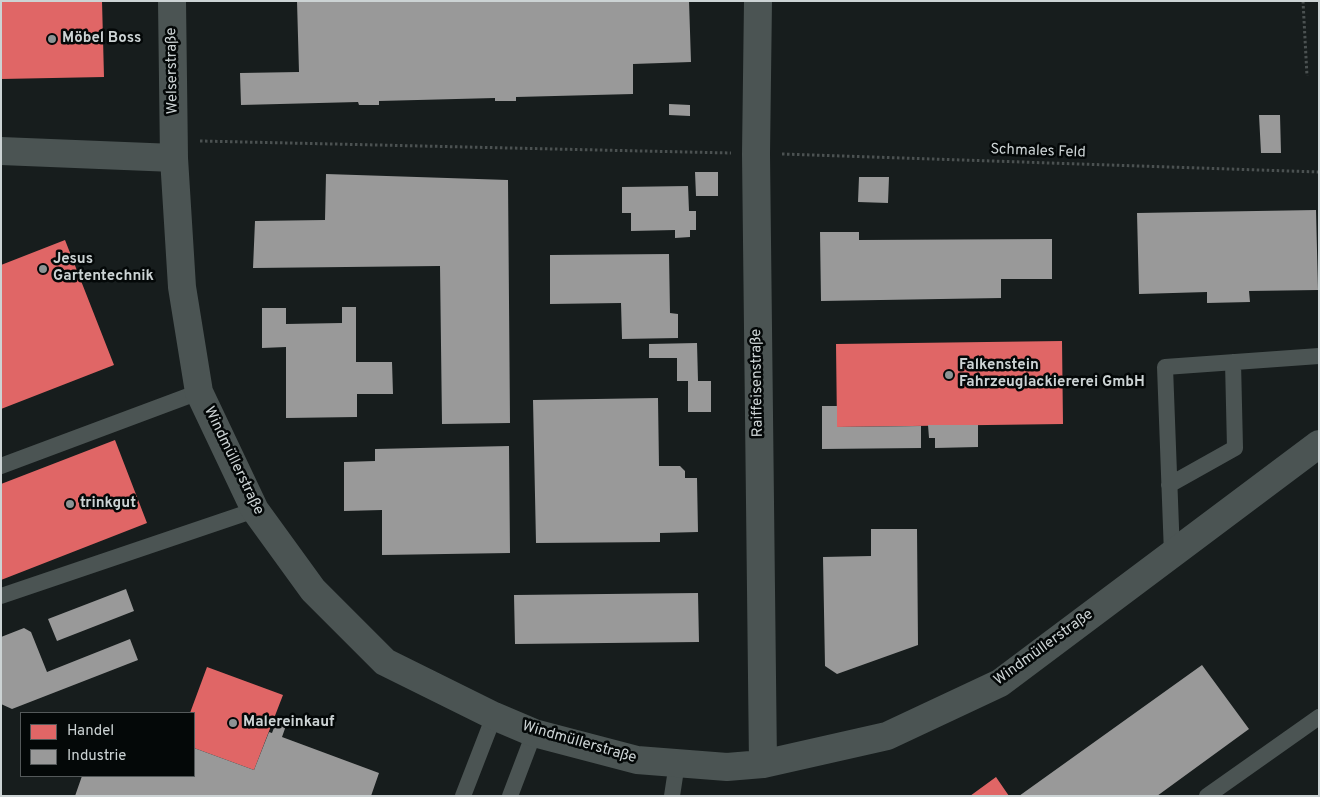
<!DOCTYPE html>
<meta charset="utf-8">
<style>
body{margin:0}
#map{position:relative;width:1320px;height:797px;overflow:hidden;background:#171d1d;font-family:Overpass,sans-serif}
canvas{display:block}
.frame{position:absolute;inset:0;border:2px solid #ccd3d4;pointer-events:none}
.legend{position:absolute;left:20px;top:712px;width:175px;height:65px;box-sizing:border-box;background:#040808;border:1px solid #54595a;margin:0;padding:6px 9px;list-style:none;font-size:15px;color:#ccd3d4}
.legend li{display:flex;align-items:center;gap:10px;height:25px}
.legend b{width:25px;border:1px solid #54595a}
</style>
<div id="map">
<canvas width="1320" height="797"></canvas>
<div class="frame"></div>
<ul class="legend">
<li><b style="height:14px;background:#e06666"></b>Handel</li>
<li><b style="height:14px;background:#999"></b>Industrie</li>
</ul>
</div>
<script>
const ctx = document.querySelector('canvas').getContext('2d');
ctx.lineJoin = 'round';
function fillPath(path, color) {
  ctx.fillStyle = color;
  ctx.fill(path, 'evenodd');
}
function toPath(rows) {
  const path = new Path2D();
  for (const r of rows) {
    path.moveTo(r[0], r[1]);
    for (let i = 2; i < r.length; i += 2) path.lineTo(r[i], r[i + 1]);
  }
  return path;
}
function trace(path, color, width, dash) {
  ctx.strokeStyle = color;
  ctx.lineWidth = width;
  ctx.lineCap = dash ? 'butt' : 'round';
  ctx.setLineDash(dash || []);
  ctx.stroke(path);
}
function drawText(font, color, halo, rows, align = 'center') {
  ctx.font = font + ' Overpass,sans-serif';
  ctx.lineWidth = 5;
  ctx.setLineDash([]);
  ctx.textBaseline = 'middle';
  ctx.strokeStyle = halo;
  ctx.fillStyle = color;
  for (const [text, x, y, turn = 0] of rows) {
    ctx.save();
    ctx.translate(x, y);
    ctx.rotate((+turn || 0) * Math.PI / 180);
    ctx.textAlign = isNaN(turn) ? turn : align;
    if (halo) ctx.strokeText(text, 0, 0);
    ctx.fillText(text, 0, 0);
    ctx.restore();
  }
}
fillPath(toPath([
 [1,1,102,1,104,77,1,79],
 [65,240,114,365,1,409,1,265],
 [1062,341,1063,424,837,427,836,344],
 [115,440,147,523,1,580,1,484],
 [207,667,283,695,254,770,194,748,194,713,190,713],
 [996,777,1009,796,970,796]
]), '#e06666');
fillPath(toPath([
 [297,1,689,1,691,62,633,64,633,94,516,97,516,101,495,101,495,98,379,101,379,105,359,105,358,102,241,105,240,73,299,72],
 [669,104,690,105,690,116,669,115],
 [1259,115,1280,115,1281,153,1261,153],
 [695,172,718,172,718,196,696,196],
 [326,174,508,180,510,423,442,424,440,266,253,268,255,221,325,220],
 [859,177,889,177,888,203,858,202],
 [688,186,689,211,696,211,696,230,690,230,690,237,675,238,675,230,631,231,631,213,622,213,622,187],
 [1316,210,1318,290,1249,291,1250,302,1207,303,1207,292,1139,294,1137,213],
 [820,232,859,232,859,240,1052,239,1052,279,1001,279,1001,298,821,301],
 [669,254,670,313,678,314,678,338,622,339,621,303,550,304,550,255],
 [342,307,356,307,356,362,392,362,393,394,357,394,357,417,286,418,286,347,262,348,262,308,286,308,286,324,342,323],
 [697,343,698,381,711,381,711,412,688,412,688,381,677,381,677,358,649,358,649,344],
 [658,398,659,466,680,466,685,471,685,478,697,478,698,532,660,533,660,542,536,543,533,400],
 [822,406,837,406,837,427,921,426,921,448,822,449],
 [928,425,978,425,978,447,935,448,935,438,929,438],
 [509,446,510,553,382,555,382,510,344,511,344,462,375,461,375,449],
 [871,529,917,529,918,645,837,674,825,666,823,557,871,556],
 [126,589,134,611,57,641,48,619],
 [698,593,699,642,515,644,514,595],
 [24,628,31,632,47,672,130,639,138,660,12,709,1,704,1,637],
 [1202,665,1249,729,1157,796,1019,796],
 [278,717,288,720,282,737,379,773,371,796,75,796,82,776,194,776,194,748,254,770,269,732,272,733]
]), '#999');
trace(toPath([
 [1303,1,1307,76],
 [200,141,731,153],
 [782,154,1319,172]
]), '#4b5151', 3, [2.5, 2.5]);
trace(toPath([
 [1,466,199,392],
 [1169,485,1235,448,1233,362],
 [1172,554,1165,367,1319,356],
 [1,596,255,510],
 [463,796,494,716],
 [510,796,534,733],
 [672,796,677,763],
 [1207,796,1319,717]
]), '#4b5453', 16);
trace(toPath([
 [172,1,174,158,182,287,199,392,255,510,313,590,385,662,494,716,534,733,637,760,727,767,763,764,887,736,1000,683,1319,444],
 [758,1,756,154,763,764],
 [1,151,174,158]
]), '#4b5453', 28);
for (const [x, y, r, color] of [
 [52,39,5,"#8d9394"],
 [43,269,5,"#8d9394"],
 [949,375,5,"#8d9394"],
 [70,504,5,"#8d9394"],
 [233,723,5,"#8d9394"]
]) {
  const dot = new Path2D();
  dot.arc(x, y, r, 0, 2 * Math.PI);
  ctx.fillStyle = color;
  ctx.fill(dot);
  trace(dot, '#040808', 2);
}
drawText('bold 15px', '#ccd3d4', '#040808', [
 ["Möbel Boss",62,39],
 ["Jesus",53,260],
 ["Gartentechnik",53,277],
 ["Falkenstein",959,366],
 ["Fahrzeuglackiererei GmbH",959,383],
 ["trinkgut",80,504],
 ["Malereinkauf",243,723]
], 'left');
drawText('15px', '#ccd3d4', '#040808', [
 ["Welserstraße",173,71,-91],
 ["Schmales Feld",1038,152,2],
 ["Raiffeisenstraße",758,383,-91],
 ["Windmüllerstraße",233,461,64],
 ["Windmüllerstraße",1044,648,-36],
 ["Windmüllerstraße",579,743,16]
]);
</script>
